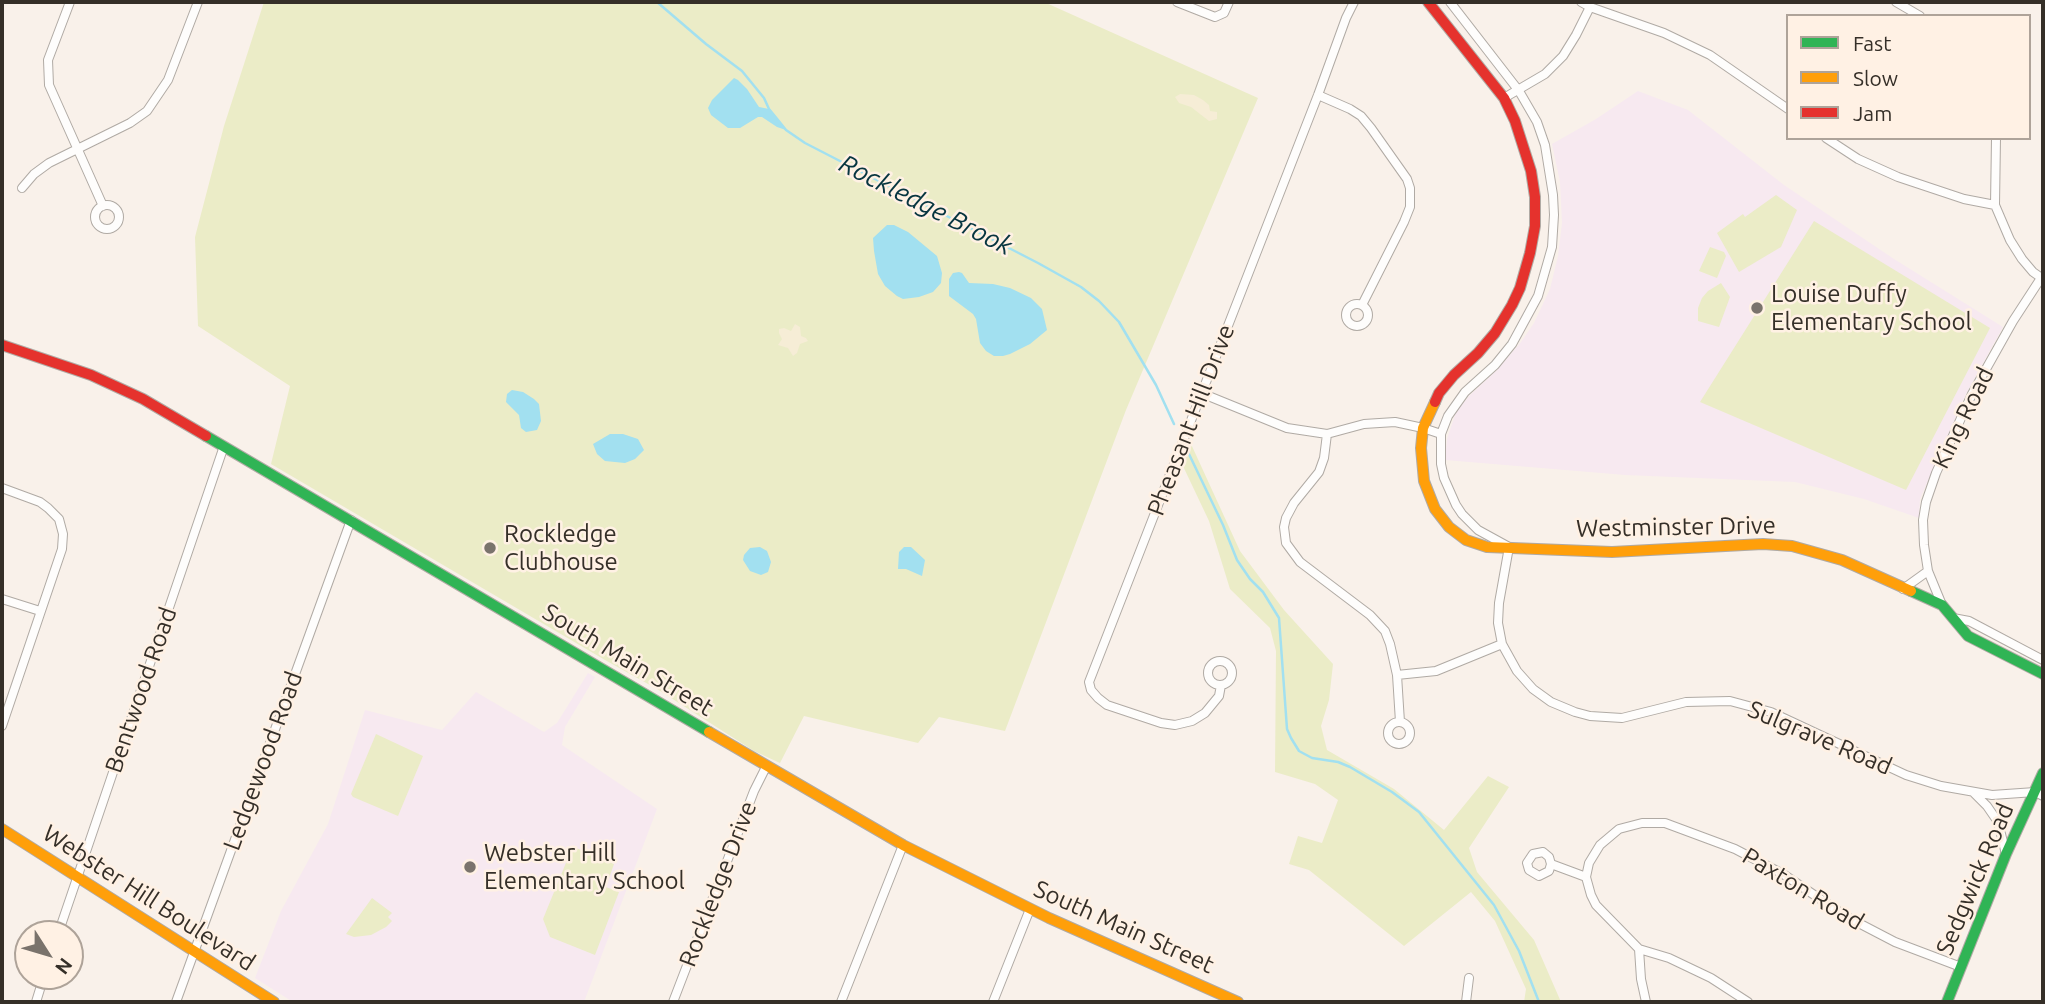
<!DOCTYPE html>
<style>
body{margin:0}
#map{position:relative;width:2045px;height:1004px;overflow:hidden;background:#f9f1ea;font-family:Ubuntu,sans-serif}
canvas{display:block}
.frame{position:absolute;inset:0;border:4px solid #352f28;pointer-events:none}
.legend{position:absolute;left:1786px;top:14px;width:245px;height:126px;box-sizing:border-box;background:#fff1e4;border:2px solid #aea399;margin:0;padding:9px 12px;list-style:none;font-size:21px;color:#352f28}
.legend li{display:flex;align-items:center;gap:14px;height:35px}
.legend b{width:35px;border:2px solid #aea399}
.north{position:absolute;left:14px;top:920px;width:70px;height:70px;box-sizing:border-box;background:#fff1e4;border:2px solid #aea399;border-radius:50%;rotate:127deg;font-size:19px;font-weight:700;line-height:28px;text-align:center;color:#352f28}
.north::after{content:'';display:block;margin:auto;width:24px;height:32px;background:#7a736c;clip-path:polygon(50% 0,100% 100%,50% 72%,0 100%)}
</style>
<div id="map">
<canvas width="2045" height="1004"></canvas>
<div class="frame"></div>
<ul class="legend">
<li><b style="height:9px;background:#30b455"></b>Fast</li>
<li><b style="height:9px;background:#ff9f0a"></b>Slow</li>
<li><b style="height:9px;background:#e5322d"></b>Jam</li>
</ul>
<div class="north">N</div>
</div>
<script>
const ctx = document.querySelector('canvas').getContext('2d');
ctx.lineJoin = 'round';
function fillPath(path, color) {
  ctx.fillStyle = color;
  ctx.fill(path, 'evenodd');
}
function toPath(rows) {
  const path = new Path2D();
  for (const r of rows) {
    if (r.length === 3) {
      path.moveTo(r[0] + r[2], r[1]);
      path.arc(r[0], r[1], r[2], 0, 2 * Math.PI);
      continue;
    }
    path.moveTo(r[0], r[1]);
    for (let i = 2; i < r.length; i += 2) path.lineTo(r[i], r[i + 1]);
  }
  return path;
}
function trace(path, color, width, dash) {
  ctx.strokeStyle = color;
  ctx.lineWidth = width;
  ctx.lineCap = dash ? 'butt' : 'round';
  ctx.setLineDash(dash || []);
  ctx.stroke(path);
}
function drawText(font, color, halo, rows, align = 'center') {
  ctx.font = font + ' Ubuntu,sans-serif';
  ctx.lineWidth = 5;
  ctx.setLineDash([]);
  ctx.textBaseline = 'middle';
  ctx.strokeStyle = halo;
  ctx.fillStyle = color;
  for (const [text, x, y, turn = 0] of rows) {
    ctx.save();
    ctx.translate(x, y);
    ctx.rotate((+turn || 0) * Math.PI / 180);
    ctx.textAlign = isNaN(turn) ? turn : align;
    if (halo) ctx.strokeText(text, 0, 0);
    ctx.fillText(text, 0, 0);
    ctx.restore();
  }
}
fillPath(toPath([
 [1638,91,1688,110,1784,185,1894,259,2003,327,1966,394,1920,499,1919,518,1864,499,1795,482,1625,475,1445,460,1447,439,1456,412,1470,395,1497,370,1521,342,1534,323,1550,289,1558,256,1562,223,1560,182,1552,144,1596,119],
 [588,673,595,677,565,727,562,745,657,809,584,1002,293,1002,255,978,281,911,328,824,365,710,442,730,476,692,544,732,557,723]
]), '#f7e9f0');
fillPath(toPath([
 [264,2,1044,2,1258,98,1126,410,1005,731,939,717,918,743,804,716,780,763,754,751,657,689,605,660,271,464,290,386,198,326,195,237,224,126],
 [1776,195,1797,210,1781,247,1739,272,1717,233,1743,214,1745,217],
 [1814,221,1990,328,1906,490,1700,402],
 [1710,247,1724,252,1726,256,1717,278,1699,271],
 [1721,283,1730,297,1719,327,1698,321,1698,308,1702,298,1708,291],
 [1191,444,1240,551,1284,610,1333,664,1329,700,1321,726,1327,750,1394,789,1444,830,1488,776,1509,787,1469,848,1477,872,1534,940,1561,1002,1524,1002,1526,989,1495,921,1471,892,1404,946,1309,870,1289,864,1298,836,1322,843,1338,800,1315,784,1275,772,1276,651,1270,628,1230,589,1209,521,1182,464],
 [376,734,423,756,398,816,353,797,351,794],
 [574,847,614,864,606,887,619,892,595,955,550,937,543,919,572,848],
 [372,898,392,913,388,917,392,921,386,927,371,935,354,937,346,934]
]), '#ebecc7');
fillPath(toPath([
 [1180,94,1194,95,1203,100,1209,105,1210,111,1217,112,1217,119,1209,121,1191,107,1179,103,1175,97],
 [795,324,800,327,801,336,806,338,808,341,800,344,797,353,793,356,788,348,778,345,782,339,779,333,779,329,784,328,791,331]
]), '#f6edd6');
fillPath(toPath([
 [734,78,738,80,747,89,759,107,769,109,786,130,777,127,762,117,758,117,740,128,728,128,711,115,708,108,712,100],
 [887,225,894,225,908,232,937,256,942,273,941,283,933,292,919,297,903,299,897,296,885,286,878,274,874,251,873,238],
 [959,272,962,273,969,283,993,284,1010,288,1031,298,1042,309,1047,330,1030,344,1010,354,1003,356,994,356,986,351,980,343,976,319,973,314,949,296,949,279,953,273],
 [512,390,523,392,534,399,539,404,541,421,537,430,526,432,521,428,519,415,506,402,507,394],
 [610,434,623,434,638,439,644,450,635,459,625,463,605,461,597,454,593,444],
 [760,547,767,551,771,562,768,572,761,575,750,571,743,560,744,555,750,548],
 [904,547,911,547,925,560,922,576,906,569,898,569,899,552]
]), '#a2e0f0');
trace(toPath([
 [657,2,706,44,742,71,764,98,769,109,778,120,786,130,805,143,1038,263,1081,287,1099,301,1119,322,1156,385,1174,424],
 [1188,452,1223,525,1237,560,1250,579,1263,592,1279,618,1287,729,1291,738,1299,751,1312,758,1338,762,1350,767,1392,792,1419,812,1494,905,1519,951,1539,1002]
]), '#a2e0f0', 2.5);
const street = toPath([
 [70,2,48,60,49,85,103,206],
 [1177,2,1215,17,1224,13,1229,2],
 [1450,2,1519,91,1537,122,1545,145,1553,195,1554,215,1552,247,1538,296,1512,344,1495,365,1465,392,1448,416,1441,434,1441,464,1444,478,1456,505,1462,514,1478,530,1509,547,1499,603,1498,623,1502,644,1517,671,1533,689,1551,702,1575,712,1590,716,1622,718,1686,702,1730,701,1771,712,1906,775,1941,786,1992,795,2035,792,2043,796],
 [1581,2,1590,7,1664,33,1710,55,1788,109],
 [1896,2,1920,16],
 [1318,95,1350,109,1361,116,1371,128,1407,179,1410,188,1410,207,1404,222,1362,305],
 [1504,98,1545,74,1563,56,1576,35,1590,7],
 [1826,138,1858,159,1898,177,1964,199,1995,205],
 [1996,138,1995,205,2010,240,2022,259,2033,272,2043,279],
 [22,188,34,174,49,163,130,123,147,111,168,80,198,2],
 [107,217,12],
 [1357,315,11],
 [1201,393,1287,428,1327,434,1364,424,1395,422,1423,428,1441,434],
 [1327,434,1324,458,1319,472,1294,503,1286,518,1284,527,1286,543,1300,562,1370,615,1385,631,1390,644,1397,675,1400,722],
 [2,488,40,502,48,508,59,519,63,534,62,549,2,726],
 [1903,589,1928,571],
 [2,599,40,611],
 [1942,605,1928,571,1924,545,1923,520,1926,502,1936,473,1972,394,2013,321,2041,278],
 [1953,618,1969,621,2043,660],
 [1220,673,12],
 [1397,675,1436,671,1502,644],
 [1221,685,1219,696,1205,713,1192,721,1175,725,1161,723,1107,705,1098,698,1091,690,1089,682,1318,95,1346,18,1354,2],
 [1399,733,11],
 [1974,793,1987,806,1998,822,2006,854],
 [1551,864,1549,871,1539,876,1529,870,1527,863,1533,854,1543,852,1549,857,1551,864,1586,877,1591,895,1596,905,1639,949,1641,979,1646,1002],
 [1586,877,1589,863,1600,845,1619,829,1642,823,1665,823,1735,849,1783,874,1847,917,1895,942,1961,967],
 [58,934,224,446],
 [1639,949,1669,958,1711,978,1748,1002],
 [36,1002,44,976],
 [176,1002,351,520],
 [673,1002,754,791,766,767],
 [841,1002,903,845],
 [993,1002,1030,909],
 [1466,1002,1469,978]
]);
const fast = toPath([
 [206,436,709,732],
 [1911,591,1942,605,1968,636,2043,674],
 [1947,1002,2006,854,2043,773]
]);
const slow = toPath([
 [1435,402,1423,428,1421,448,1424,481,1435,509,1449,527,1466,540,1487,547,1612,552,1763,544,1792,546,1842,560,1911,591],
 [709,732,903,845,1049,918,1238,1002],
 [2,829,274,1002]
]);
const jam = toPath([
 [1428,2,1504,98,1515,121,1531,171,1535,197,1535,226,1530,253,1520,288,1512,305,1495,333,1478,353,1454,375,1439,393,1435,402],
 [2,345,91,375,143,399,206,436]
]);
trace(street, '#b0aaa4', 10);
trace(fast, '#b0aaa4', 12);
trace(slow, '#b0aaa4', 12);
trace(jam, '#b0aaa4', 12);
trace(street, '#fefdfc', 8);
trace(fast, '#30b455', 10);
trace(slow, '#ff9f0a', 10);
trace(jam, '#e5322d', 10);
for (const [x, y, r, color] of [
 [1757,308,7,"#7a736c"],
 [490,548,7,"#7a736c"],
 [470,867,7,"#7a736c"]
]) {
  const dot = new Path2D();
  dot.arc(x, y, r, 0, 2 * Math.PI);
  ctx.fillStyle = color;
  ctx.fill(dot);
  trace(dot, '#fff1e4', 2.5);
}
drawText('24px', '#352f28', '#fff1e4', [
 ["Louise Duffy",1771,294],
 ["Elementary School",1771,322],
 ["Rockledge",504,534],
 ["Clubhouse",504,562],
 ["Webster Hill",484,853],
 ["Elementary School",484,881]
], 'left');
drawText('24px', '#352f28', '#fff1e4', [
 ["King Road",1963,418,-64],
 ["Pheasant Hill Drive",1191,420,-69],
 ["Westminster Drive",1676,527,-1],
 ["South Main Street",628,660,31],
 ["Bentwood Road",141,690,-71],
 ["Sulgrave Road",1820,738,23],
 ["Ledgewood Road",263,761,-70],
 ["Sedgwick Road",1975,879,-67],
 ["Rockledge Drive",718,884,-69],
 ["Paxton Road",1803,889,31],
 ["Webster Hill Boulevard",149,898,33],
 ["South Main Street",1124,927,24]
]);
drawText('italic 26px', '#073540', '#fff1e4', [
 ["Rockledge Brook",926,205,27]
]);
</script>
